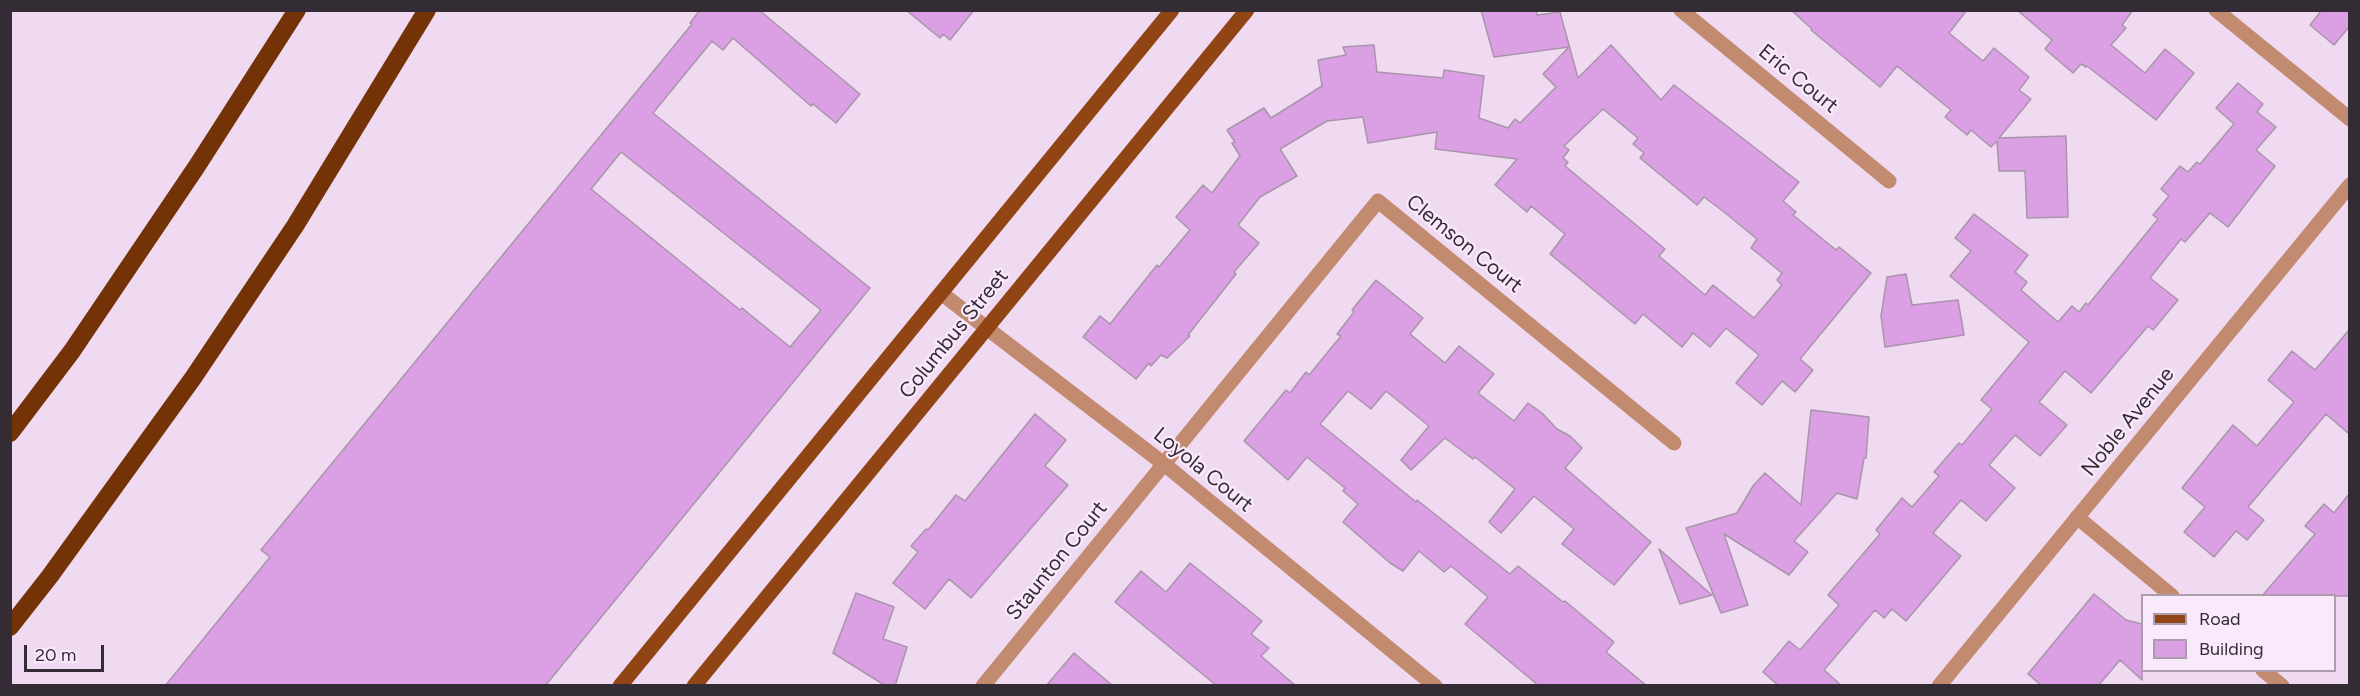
<!DOCTYPE html>
<style>
body{margin:0}
#map{position:relative;width:2360px;height:696px;overflow:hidden;background:#efdaf2;font-family:Figtree,sans-serif}
canvas{display:block}
.frame{position:absolute;inset:0;border:12px solid #342c35;pointer-events:none}
.legend{position:absolute;left:2141px;top:594px;width:195px;height:78px;box-sizing:border-box;background:#fae9fc;border:2px solid #ab9dac;margin:0;padding:8px 10px;list-style:none;font-size:18px;color:#342c35}
.legend li{display:flex;align-items:center;gap:12px;height:30px}
.legend b{width:30px;border:2px solid #ab9dac}
.scale{position:absolute;left:24px;top:645px;width:80px;height:27px;box-sizing:border-box;border:3px solid #342c35;border-top:0;padding-left:8px;font-size:18px;line-height:21px;white-space:nowrap;color:#342c35;-webkit-text-stroke:4px #fae9fc;paint-order:stroke}
</style>
<div id="map">
<canvas width="2360" height="696"></canvas>
<div class="frame"></div>
<ul class="legend">
<li><b style="height:8px;background:#914514"></b>Road</li>
<li><b style="height:16px;background:#db9fe3"></b>Building</li>
</ul>
<div class="scale">20 m</div>
</div>
<script>
const ctx = document.querySelector('canvas').getContext('2d');
ctx.lineJoin = 'round';
function fillPath(path, color) {
  ctx.fillStyle = color;
  ctx.fill(path, 'evenodd');
}
function toPath(rows) {
  const path = new Path2D();
  for (const r of rows) {
    path.moveTo(r[0], r[1]);
    for (let i = 2; i < r.length; i += 2) path.lineTo(r[i], r[i + 1]);
  }
  return path;
}
function trace(path, color, width, dash) {
  ctx.strokeStyle = color;
  ctx.lineWidth = width;
  ctx.lineCap = dash ? 'butt' : 'round';
  ctx.setLineDash(dash || []);
  ctx.stroke(path);
}
function drawText(font, color, halo, rows, align = 'center') {
  ctx.font = font + ' Figtree,sans-serif';
  ctx.lineWidth = 4.5;
  ctx.setLineDash([]);
  ctx.textBaseline = 'middle';
  ctx.strokeStyle = halo;
  ctx.fillStyle = color;
  for (const [text, x, y, turn = 0] of rows) {
    ctx.save();
    ctx.translate(x, y);
    ctx.rotate((+turn || 0) * Math.PI / 180);
    ctx.textAlign = isNaN(turn) ? turn : align;
    if (halo) ctx.strokeText(text, 0, 0);
    ctx.fillText(text, 0, 0);
    ctx.restore();
  }
}
const building = toPath([
 [700,10,759,10,860,94,836,123,813,104,811,106,733,38,723,50,712,41,653,113,870,288,545,686,165,686,270,557,261,550,692,24,690,23,700,10],
 [621,152,821,310,790,347,742,308,740,310,591,189,621,152],
 [906,10,974,10,950,40,943,34,940,38,906,10],
 [1481,10,1536,10,1537,15,1560,12,1578,78,1611,45,1661,100,1674,85,1799,182,1783,201,1796,212,1793,215,1836,250,1839,247,1871,273,1800,359,1813,370,1795,392,1782,381,1762,405,1736,383,1759,355,1726,328,1710,347,1693,333,1682,347,1643,314,1635,324,1550,254,1565,234,1531,206,1527,212,1495,185,1517,159,1435,149,1437,132,1368,143,1363,117,1327,121,1280,149,1297,176,1260,197,1238,225,1259,243,1234,272,1236,274,1188,335,1190,336,1167,358,1161,355,1151,366,1149,363,1136,379,1083,337,1100,316,1110,324,1157,265,1159,267,1190,230,1176,217,1203,185,1212,193,1240,156,1232,143,1235,142,1227,130,1264,108,1271,118,1322,86,1318,60,1346,55,1343,47,1374,45,1377,72,1443,78,1444,70,1484,76,1479,118,1508,128,1515,119,1520,123,1556,87,1543,74,1569,47,1494,57,1481,10],
 [1603,109,1638,138,1633,144,1644,153,1640,158,1697,205,1704,197,1724,212,1757,239,1751,248,1782,273,1777,280,1782,285,1754,318,1713,285,1705,295,1659,256,1665,249,1565,166,1568,162,1563,158,1569,150,1564,146,1603,109],
 [1791,10,1967,10,1949,33,1983,61,1994,48,2029,77,2019,90,2031,99,1999,138,2066,136,2068,217,2027,218,2025,171,1999,171,1997,141,1991,147,1971,130,1967,135,1945,117,1951,110,1897,66,1880,87,1811,30,1812,29,1791,10],
 [2017,10,2133,10,2122,25,2126,28,2111,45,2145,73,2165,49,2194,73,2156,120,2087,66,2086,67,2081,64,2073,73,2045,49,2052,40,2017,10],
 [2322,10,2349,10,2349,27,2334,45,2310,25,2322,10],
 [2238,83,2263,104,2257,112,2276,127,2256,150,2275,166,2228,227,2210,213,2185,242,2181,239,2150,278,2178,300,2153,330,2148,326,2091,393,2065,371,2039,402,2067,425,2040,456,2015,435,1989,465,2015,488,1986,521,1961,500,1933,533,1961,556,1906,621,1892,609,1884,618,1875,610,1824,670,1842,686,1779,686,1763,672,1789,641,1800,650,1839,605,1828,595,1880,534,1876,530,1902,498,1912,507,1939,476,1934,472,1959,443,1962,445,1992,409,1981,400,2029,342,1950,276,1971,251,1955,238,1974,214,2028,255,2015,272,2027,282,2021,290,2058,322,2072,306,2079,312,2086,303,2088,305,2158,219,2153,215,2169,196,2161,189,2180,166,2188,172,2197,162,2200,164,2234,124,2216,108,2238,83],
 [1906,274,1912,305,1958,300,1964,335,1885,347,1881,316,1887,277,1906,274],
 [1376,280,1423,318,1410,334,1445,363,1459,346,1494,374,1478,393,1514,421,1528,403,1542,413,1557,429,1570,436,1582,448,1565,468,1651,542,1614,585,1562,544,1574,529,1534,496,1501,533,1489,522,1515,489,1475,457,1473,459,1445,438,1411,470,1401,460,1429,426,1386,391,1371,409,1348,391,1320,424,1416,502,1417,500,1510,574,1518,566,1563,602,1565,601,1614,642,1606,652,1647,686,1539,686,1465,624,1488,597,1451,566,1444,572,1419,551,1403,571,1390,563,1343,522,1358,504,1343,491,1345,488,1307,457,1288,480,1244,441,1286,390,1290,393,1306,372,1309,375,1341,336,1337,334,1354,312,1352,310,1376,280],
 [2349,330,2349,434,2326,414,2248,507,2264,520,2247,540,2236,531,2214,557,2184,532,2205,507,2182,488,2233,425,2257,446,2294,402,2268,380,2292,351,2315,370,2349,330],
 [1811,410,1869,417,1866,458,1864,458,1857,499,1837,493,1794,541,1808,552,1789,575,1724,534,1748,605,1721,613,1686,528,1737,513,1753,486,1765,473,1801,505,1811,410],
 [1035,414,1066,440,1045,466,1068,485,971,598,949,579,925,609,893,583,918,552,911,546,926,529,928,530,956,495,965,501,1035,414],
 [2349,494,2349,596,2262,596,2315,534,2305,526,2324,504,2334,513,2349,494],
 [1659,549,1712,595,1680,604,1659,549],
 [1190,563,1262,621,1251,634,1269,648,1261,656,1296,686,1217,686,1115,602,1141,571,1166,592,1190,563],
 [856,593,894,607,883,639,907,647,895,686,886,686,833,653,856,593],
 [2094,594,2126,620,2142,624,2142,680,2120,660,2098,686,2042,686,2028,674,2094,594],
 [1074,653,1113,686,1046,686,1074,653]
]);
fillPath(building, '#db9fe3');
trace(building, '#a995ab', 1.5);
trace(toPath([
 [1681,10,1889,181],
 [2216,10,2350,119],
 [941,293,1164,464,1435,686],
 [2077,517,2172,596],
 [2263,670,2282,686],
 [983,686,1378,201,1674,443],
 [1939,686,2350,185]
]), '#c28b6f', 15);
trace(toPath([
 [620,686,1172,10],
 [694,686,1247,10]
]), '#914514', 15);
trace(toPath([
 [10,433,72,351,197,166,297,10],
 [10,627,50,576,193,378,295,226,427,10]
]), '#743307', 18);
drawText('21px', '#342c35', '#fae9fc', [
 ["Eric Court",1798,79,39],
 ["Clemson Court",1464,244,39],
 ["Columbus Street",954,334,-51],
 ["Noble Avenue",2128,422,-51],
 ["Loyola Court",1203,470,39],
 ["Staunton Court",1057,561,-51]
]);
</script>
